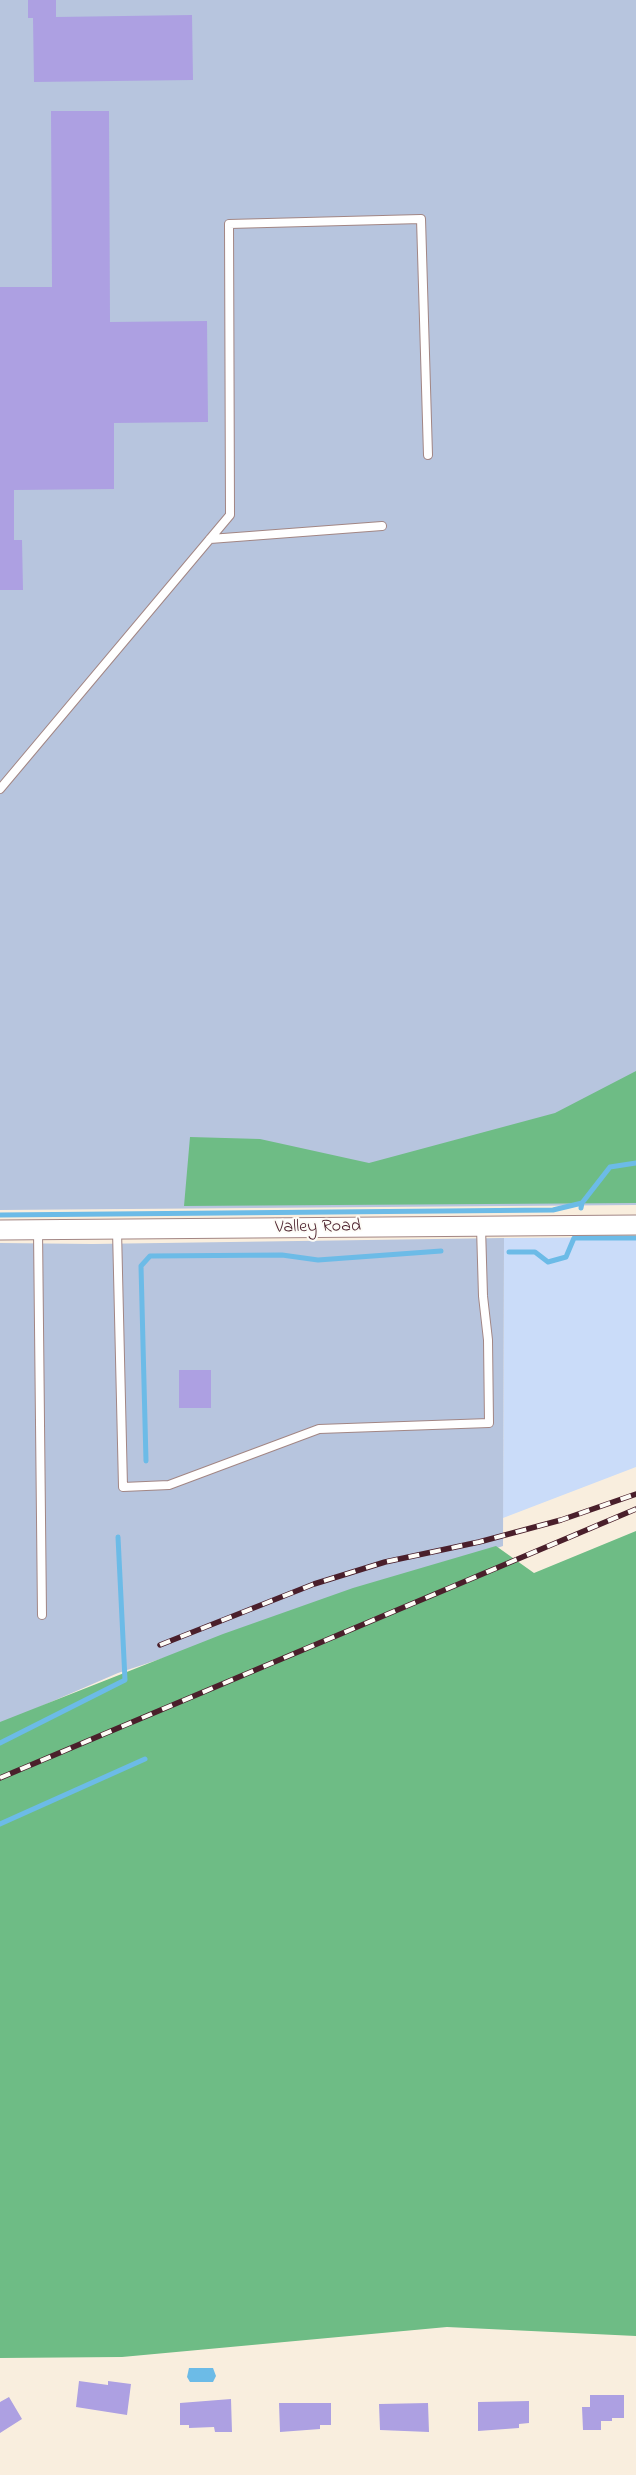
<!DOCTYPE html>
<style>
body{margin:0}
canvas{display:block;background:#f9eede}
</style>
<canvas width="636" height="2475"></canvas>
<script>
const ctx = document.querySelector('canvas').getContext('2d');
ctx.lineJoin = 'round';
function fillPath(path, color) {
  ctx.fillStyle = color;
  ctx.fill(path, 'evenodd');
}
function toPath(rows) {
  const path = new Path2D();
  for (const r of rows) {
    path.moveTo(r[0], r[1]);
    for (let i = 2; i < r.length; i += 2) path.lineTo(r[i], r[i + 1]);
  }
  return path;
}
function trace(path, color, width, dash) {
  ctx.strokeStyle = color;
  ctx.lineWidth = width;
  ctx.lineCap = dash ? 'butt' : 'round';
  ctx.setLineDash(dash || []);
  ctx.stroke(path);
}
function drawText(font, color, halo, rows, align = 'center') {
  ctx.font = font + ' "Indie Flower",sans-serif';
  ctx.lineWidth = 4;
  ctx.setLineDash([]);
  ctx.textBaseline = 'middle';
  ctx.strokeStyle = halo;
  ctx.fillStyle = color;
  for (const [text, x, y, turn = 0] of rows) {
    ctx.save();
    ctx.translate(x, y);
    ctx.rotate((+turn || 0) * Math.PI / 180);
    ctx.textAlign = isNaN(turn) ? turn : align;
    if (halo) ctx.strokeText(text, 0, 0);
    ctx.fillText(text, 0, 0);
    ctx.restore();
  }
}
fillPath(toPath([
 [636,1237,636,1467,503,1518,504,1238]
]), '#cadcf9');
fillPath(toPath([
 [0,0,636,0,636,1205,0,1210],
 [504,1238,503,1546,118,1673,0,1724,0,1243,93,1244]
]), '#b7c5de');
fillPath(toPath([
 [636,1071,636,1203,184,1206,190,1137,260,1139,369,1163,555,1113],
 [636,1531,636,2336,447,2327,122,2357,0,2358,0,1722,223,1634,353,1588,496,1546,534,1573]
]), '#6ebc85');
fillPath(toPath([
 [189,2368,213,2368,216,2376,213,2382,190,2382,187,2377]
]), '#6cbbe7');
trace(toPath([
 [581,1208,582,1203,610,1167,636,1163],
 [0,1215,553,1210,582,1203],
 [509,1252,535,1252,548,1262,566,1257,574,1238,636,1238],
 [146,1461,141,1266,150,1256,282,1255,318,1260,441,1251],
 [0,1743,125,1680,118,1537],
 [0,1824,145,1759]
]), '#6cbbe7', 5);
fillPath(toPath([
 [28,0,56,0,56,17,192,15,193,80,34,82,33,18,28,18],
 [51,111,109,111,110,322,207,321,208,422,114,423,114,489,14,490,14,540,22,540,23,590,0,590,0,287,52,287],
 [179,1370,211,1370,211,1408,179,1408],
 [79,2381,108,2385,108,2381,131,2384,127,2415,76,2407],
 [590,2395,624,2395,624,2418,612,2418,612,2421,601,2421,601,2430,583,2430,582,2407,590,2407],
 [9,2397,22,2419,0,2433,0,2402],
 [231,2399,232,2432,215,2432,214,2427,189,2428,189,2425,180,2425,180,2403],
 [529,2401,529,2423,519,2424,519,2428,478,2431,478,2402],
 [279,2403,331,2403,331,2425,320,2425,320,2429,280,2432],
 [428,2403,429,2432,380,2430,379,2404]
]), '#ada0e2');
const service = toPath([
 [210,539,382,526],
 [0,789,230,515,229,224,421,219,428,455],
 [38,1230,42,1615],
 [117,1230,123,1487,169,1485,319,1429,489,1423,488,1340,483,1296,481,1227]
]);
const tertiary = toPath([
 [0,1230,636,1225]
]);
trace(service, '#a28684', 10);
trace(tertiary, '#a28684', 21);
trace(service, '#fff', 8);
trace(tertiary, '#fff', 19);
const rail = toPath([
 [160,1645,314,1584,385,1562,479,1542,561,1520,636,1494],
 [0,1778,636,1509]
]);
trace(rail, '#4a1f2b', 5.5);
trace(rail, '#fdfcf7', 4, [11]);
drawText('18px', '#4a1f2b', '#fdfcf7', [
 ["Valley Road",318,1228,-1]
]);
</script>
